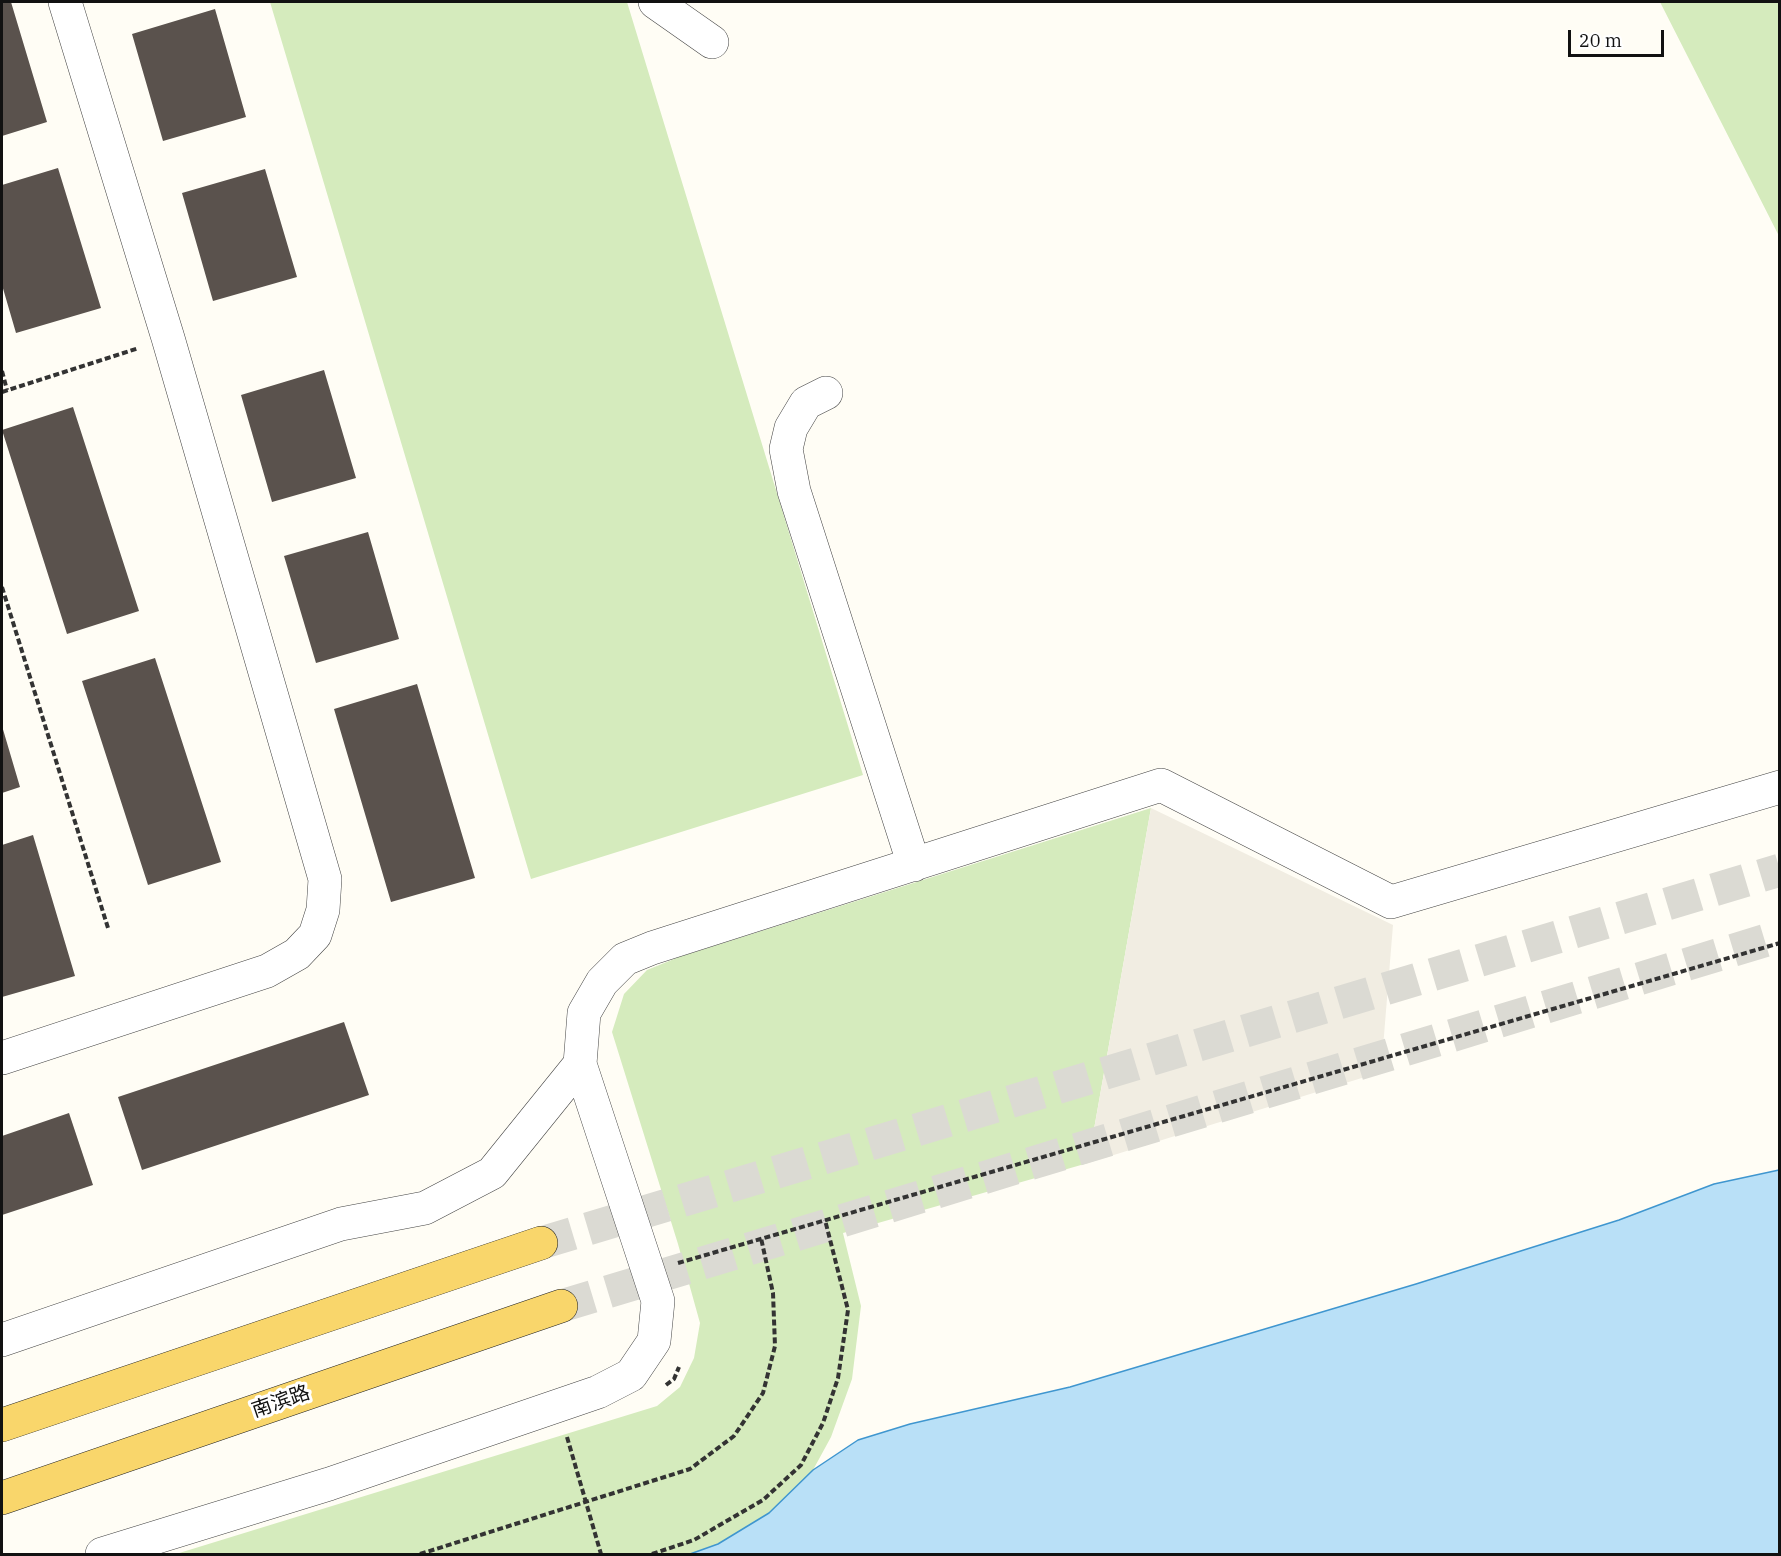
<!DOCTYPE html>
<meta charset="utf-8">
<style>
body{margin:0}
#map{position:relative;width:1781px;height:1556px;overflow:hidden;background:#fffdf5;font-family:"IBM Plex Serif",serif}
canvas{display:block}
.frame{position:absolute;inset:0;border:3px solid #111;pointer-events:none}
.scale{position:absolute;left:1568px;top:30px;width:96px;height:27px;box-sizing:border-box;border:3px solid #111;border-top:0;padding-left:8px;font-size:18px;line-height:21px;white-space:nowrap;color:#111;-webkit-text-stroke:4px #fff;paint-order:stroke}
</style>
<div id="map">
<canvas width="1781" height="1556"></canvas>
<div class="frame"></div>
<div class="scale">20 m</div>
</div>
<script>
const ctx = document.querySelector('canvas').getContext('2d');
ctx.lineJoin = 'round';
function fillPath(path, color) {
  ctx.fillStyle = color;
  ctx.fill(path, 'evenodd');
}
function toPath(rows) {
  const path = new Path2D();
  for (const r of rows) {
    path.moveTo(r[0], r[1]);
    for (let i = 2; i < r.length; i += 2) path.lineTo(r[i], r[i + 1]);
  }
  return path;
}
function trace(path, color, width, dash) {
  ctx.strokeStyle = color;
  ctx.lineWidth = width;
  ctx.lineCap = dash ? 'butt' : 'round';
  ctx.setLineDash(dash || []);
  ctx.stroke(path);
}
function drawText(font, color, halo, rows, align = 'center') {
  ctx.font = font + ' "IBM Plex Serif","Noto Sans SC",serif';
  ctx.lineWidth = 6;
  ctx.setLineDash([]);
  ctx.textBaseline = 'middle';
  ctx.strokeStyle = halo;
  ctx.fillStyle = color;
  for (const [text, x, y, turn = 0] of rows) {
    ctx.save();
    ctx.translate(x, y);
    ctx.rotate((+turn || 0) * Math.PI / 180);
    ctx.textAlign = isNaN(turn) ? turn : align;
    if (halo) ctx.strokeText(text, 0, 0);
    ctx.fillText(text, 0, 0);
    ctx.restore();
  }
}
fillPath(toPath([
 [270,2,627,2,863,775,531,879],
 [1660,2,1779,2,1779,236],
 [1151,808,1088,1163,843,1233,861,1306,852,1379,831,1437,813,1470,769,1513,718,1544,690,1554,176,1554,657,1406,680,1387,694,1358,700,1323,678,1244,612,1032,624,994,647,970,679,957]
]), '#d5ebbd');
fillPath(toPath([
 [1151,808,1393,925,1381,1072,1088,1163]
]), '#f1ede2');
const water = toPath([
 [1779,1170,1779,1554,690,1554,718,1544,769,1513,813,1470,858,1440,910,1424,1070,1387,1416,1284,1619,1220,1714,1184,1779,1170]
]);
fillPath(water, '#b9e0f7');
trace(water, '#3f96cf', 1.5);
fillPath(toPath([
 [2,2,11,2,47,122,2,136],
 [215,9,246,117,163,141,132,34],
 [58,168,101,308,16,333,2,285,2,185],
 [265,169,297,277,213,301,182,193],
 [324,370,356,478,272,502,241,395],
 [73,407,139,611,67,634,2,430],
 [368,532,399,639,316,663,284,556],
 [155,658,221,862,148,885,82,681],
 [417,684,475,878,391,902,334,709],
 [2,726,20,787,2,793],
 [33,835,75,976,2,997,2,845],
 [344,1022,369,1095,142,1170,118,1097],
 [69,1113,93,1185,2,1215,2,1136]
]), '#5a524d');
trace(toPath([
 [541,1243,1780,870],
 [561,1306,1780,936]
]), '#dbdad3', 33, [33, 16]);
const minor = toPath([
 [655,2,712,42],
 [826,393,806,403,791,428,786,449,794,491,914,865],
 [2,1058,267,971,297,954,315,935,323,910,325,879,168,338,65,2],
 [2,1340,341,1224,425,1208,492,1173,580,1064],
 [102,1554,329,1484,598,1392,631,1375,654,1341,658,1301,580,1064,584,1013,602,982,625,959,652,948,1161,785,1391,902,1780,787]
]);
const major = toPath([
 [2,1425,541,1243],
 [2,1498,561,1306]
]);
trace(minor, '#444', 34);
trace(major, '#222', 34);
trace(toPath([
 [2,371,7,390],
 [2,392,139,348],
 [2,587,108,928],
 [678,1263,1780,943],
 [666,1385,674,1379,679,1367],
 [567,1437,601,1554],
 [420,1554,690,1469,734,1436,763,1393,775,1346,773,1293,761,1238],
 [652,1554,694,1540,763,1500,801,1465,823,1423,838,1378,848,1310,825,1220]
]), '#333', 4, [6, 3]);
trace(minor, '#fff', 33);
trace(major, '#f9d66b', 33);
drawText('20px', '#111', '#fff', [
 ["南滨路",281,1402,-19]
]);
</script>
